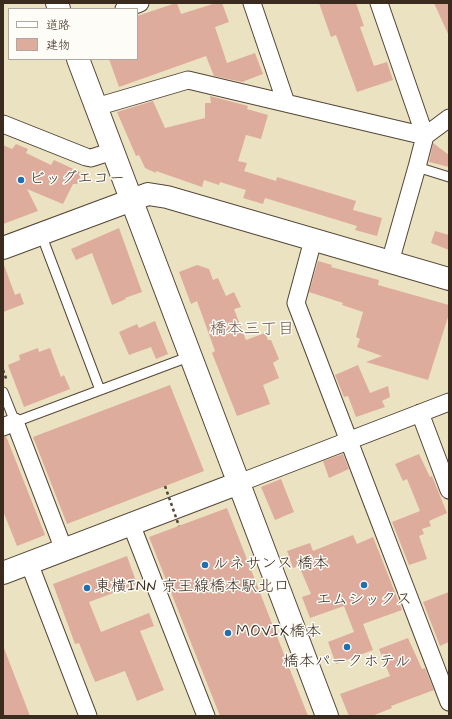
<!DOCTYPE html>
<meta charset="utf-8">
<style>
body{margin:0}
#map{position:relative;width:452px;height:719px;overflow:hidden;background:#ebe2c1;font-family:Mynerve,"Klee One",sans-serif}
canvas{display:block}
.frame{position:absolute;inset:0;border:4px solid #3b2a1e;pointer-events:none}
.legend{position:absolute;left:8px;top:8px;width:130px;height:52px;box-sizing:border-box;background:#fdfcf7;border:1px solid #afa8a0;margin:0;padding:5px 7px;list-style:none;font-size:12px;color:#3b2a1e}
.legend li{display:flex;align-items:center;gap:8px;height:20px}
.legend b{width:20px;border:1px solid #afa8a0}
</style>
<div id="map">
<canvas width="452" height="719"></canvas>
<div class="frame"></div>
<ul class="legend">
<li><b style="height:5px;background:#fff"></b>道路</li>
<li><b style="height:11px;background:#deac9c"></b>建物</li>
</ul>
</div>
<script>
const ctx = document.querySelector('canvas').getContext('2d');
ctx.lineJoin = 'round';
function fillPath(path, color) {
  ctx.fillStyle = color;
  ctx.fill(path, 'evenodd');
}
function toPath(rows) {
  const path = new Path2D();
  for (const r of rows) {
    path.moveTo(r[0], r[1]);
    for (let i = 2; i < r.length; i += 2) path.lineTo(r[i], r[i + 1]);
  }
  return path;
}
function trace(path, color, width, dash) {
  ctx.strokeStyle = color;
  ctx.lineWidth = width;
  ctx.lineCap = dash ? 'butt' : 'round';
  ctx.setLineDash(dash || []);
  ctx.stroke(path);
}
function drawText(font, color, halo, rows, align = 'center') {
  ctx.font = font + ' Mynerve,"Klee One",sans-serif';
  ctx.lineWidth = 3;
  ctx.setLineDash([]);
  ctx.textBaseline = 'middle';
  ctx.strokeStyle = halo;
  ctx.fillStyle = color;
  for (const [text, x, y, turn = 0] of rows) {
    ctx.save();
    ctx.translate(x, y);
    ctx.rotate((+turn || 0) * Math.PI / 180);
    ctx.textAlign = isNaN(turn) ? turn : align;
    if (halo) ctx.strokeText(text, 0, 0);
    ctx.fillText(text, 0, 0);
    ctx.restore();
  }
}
fillPath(toPath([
 [176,3,177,3,181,14,216,3,222,3,229,22,215,27,227,63,255,53,263,74,242,82,214,76,206,56,119,87,109,59,137,59,137,16],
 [319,3,356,3,364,26,360,27,374,66,387,62,393,80,357,92,336,35,331,37],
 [434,3,449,3,449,36],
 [210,96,248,106,247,109,268,115,261,139,246,135,238,161,247,163,244,171,276,181,277,177,356,201,353,210,382,218,377,236,355,230,357,226,265,198,263,204,243,198,246,190,220,182,219,185,204,180,202,187,156,171,156,173,145,168,139,155,136,156,117,112,153,101,165,128,205,118,205,103,211,103],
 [433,143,449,155,449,167,429,162],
 [16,144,28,149,26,153,51,165,54,160,82,173,77,184,73,184,63,204,27,189,38,211,3,224,3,145,12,149],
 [119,228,142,292,125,298,126,299,112,305,92,253,76,260,71,249],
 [435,231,449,235,449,250,431,243],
 [318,261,332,265,331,267,379,280,378,285,449,305,449,314,428,380,366,362,382,356,357,347,360,339,356,337,363,312,342,305,343,303,309,292],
 [4,265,15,295,20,293,24,304,3,312],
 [197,265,209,269,213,280,218,278,226,296,234,292,241,307,234,309,246,340,265,333,268,340,271,340,279,359,273,363,279,378,263,385,270,404,237,416,212,353,215,351,197,301,191,304,179,272],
 [155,321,168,354,156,359,151,347,129,355,119,332,137,324,139,328],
 [38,348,39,352,50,348,61,377,64,375,70,389,24,407,8,365,20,360,19,355],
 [358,365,370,393,388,386,390,397,382,401,385,407,356,417,348,396,344,397,335,375],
 [170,385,204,471,67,524,33,437],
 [6,436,45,535,17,546,3,511,3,437],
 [343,454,349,469,329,478,323,461],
 [419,454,430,477,432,476,447,513,429,521,431,526,422,529,424,534,419,536,427,559,409,565,392,522,420,511,407,479,403,481,395,464],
 [281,479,294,512,275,520,261,487],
 [227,508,308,716,220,716,149,537],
 [353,535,357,544,373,537,402,610,363,624,373,650,336,664,328,642,354,632,344,606,310,618,302,597,311,594,299,566,293,568,287,551,310,543,313,551],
 [127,556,137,584,89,602,101,632,149,613,154,626,140,631,164,690,137,701,125,671,95,682,79,643,75,644,53,584],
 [449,592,449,642,440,646,423,602],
 [408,638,422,669,425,668,434,690,391,706,392,708,372,716,349,716,340,694,390,676,379,649],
 [3,648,4,648,30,716,3,716]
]), '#deac9c');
const lane = toPath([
 [417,167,449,177],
 [41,234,100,390],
 [3,392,15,422,191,356]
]);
const street = toPath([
 [252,3,286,103],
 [379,3,425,136,417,167,390,262],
 [124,9,140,3],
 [96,107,188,80,425,136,449,118],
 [3,124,86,157,91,158,113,151],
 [313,240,296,303,449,702],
 [420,413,449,490],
 [3,427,15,422,64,550],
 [239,483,449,402],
 [131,524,206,716],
 [29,563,88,716]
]);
const secondary = toPath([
 [57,3,59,9],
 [78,59,327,716],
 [3,248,148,194,167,197,449,279],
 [3,573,239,483]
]);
trace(lane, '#554636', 11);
trace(street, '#554636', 19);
trace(secondary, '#554636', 24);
trace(toPath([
 [3,370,7,381]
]), '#554636', 2.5, [3, 3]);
trace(lane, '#fff', 9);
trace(street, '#fff', 17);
trace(secondary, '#fff', 22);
trace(toPath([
 [165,486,179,526]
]), '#554636', 2.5, [3, 3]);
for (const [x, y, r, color] of [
 [21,180,4,"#1f6fb2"],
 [205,565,4,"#1f6fb2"],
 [364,585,4,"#1f6fb2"],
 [87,588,4,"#1f6fb2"],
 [228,633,4,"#1f6fb2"],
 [347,647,4,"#1f6fb2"]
]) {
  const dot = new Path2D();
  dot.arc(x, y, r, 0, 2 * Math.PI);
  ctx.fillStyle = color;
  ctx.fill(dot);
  trace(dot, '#fdfcf7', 1.5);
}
drawText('16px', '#3b2a1e', '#fdfcf7', [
 ["ビッグエコー",29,180],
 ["ルネサンス 橋本",213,565],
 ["東横INN 京王線橋本駅北口",95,588],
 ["エムシックス",364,601,"center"],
 ["MOVIX橋本",236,633],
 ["橋本パークホテル",347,663,"center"]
], 'left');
drawText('17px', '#74584a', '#fdfcf7', [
 ["橋本三丁目",252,330]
]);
</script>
